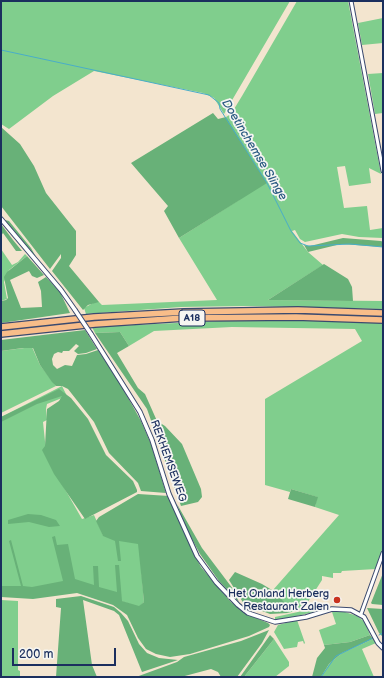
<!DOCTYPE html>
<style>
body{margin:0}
#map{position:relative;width:384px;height:678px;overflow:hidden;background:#f3e5cf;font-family:"Balsamiq Sans",sans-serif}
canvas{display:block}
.frame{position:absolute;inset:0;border:2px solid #1b2f5e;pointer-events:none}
.scale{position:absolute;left:12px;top:648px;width:104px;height:18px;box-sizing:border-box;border:2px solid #1b2f5e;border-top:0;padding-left:5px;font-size:12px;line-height:14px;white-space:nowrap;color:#1b2f5e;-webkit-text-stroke:3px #f6f6f2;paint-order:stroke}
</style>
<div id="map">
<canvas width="384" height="678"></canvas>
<div class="frame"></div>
<div class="scale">200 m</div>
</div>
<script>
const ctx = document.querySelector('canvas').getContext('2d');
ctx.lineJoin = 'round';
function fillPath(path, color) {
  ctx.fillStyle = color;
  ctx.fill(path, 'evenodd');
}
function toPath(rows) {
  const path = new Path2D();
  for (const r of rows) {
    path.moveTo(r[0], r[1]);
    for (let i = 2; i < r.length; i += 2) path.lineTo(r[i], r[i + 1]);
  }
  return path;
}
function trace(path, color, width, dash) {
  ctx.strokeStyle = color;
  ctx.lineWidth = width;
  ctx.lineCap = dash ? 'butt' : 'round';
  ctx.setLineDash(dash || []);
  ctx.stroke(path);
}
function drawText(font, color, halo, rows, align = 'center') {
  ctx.font = font + ' "Balsamiq Sans",sans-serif';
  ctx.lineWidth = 3.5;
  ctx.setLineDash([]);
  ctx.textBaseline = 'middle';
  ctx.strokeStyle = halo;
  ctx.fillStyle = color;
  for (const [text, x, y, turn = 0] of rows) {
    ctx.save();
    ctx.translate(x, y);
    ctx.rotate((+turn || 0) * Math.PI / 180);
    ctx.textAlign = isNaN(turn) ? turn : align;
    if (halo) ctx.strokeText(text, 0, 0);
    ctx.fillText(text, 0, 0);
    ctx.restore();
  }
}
fillPath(toPath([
 [1,1,290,1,224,114,214,98,203,93,94,71,53,96,9,129,1,124],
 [297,1,348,1,381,174,369,168,371,183,349,186,345,166,337,167,344,208,367,206,370,230,383,228,383,238,359,237,342,234,305,242,300,239,295,230,292,231,308,252,323,265,268,300,383,301,383,309,244,306,181,307,86,314,84,308,95,302,99,302,102,305,217,300,179,238,239,200,228,122,226,117,231,114,242,96],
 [383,18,383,43,362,45,358,23],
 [383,73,383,113,375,114,368,74],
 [1,249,12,265,18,262,25,254,27,256,9,270,4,282,7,299,1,301],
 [295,320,383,323,383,547,376,569,342,571,341,573,333,573,333,578,322,576,322,580,304,608,288,613,281,597,273,590,339,515,315,507,317,497,291,489,290,492,265,485,265,399,362,341,355,329,232,327,154,331,129,346,120,332,95,333,92,327,219,321],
 [32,347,40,365,56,386,1,413,1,351],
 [62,386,67,396,47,404,46,409,47,420,43,422,46,451,54,470,82,519,94,515,103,535,139,542,144,602,139,607,78,587,1,588,1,417],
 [1,600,18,601,18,670,20,671,20,677,1,677],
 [307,610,318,611,275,621,275,617],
 [332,612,345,612,357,616,365,622,370,635,350,642,324,645,319,630,336,624],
 [297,620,305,643,304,644,303,641,298,642,297,647,284,649,274,632,278,625],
 [274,639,289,662,289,666,275,677,244,677],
 [373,639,376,643,362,649,374,677,321,677,329,664,342,653]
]), '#80ce8d');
fillPath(toPath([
 [213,113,218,119,226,117,267,183,179,238,164,211,168,206,131,163],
 [1,127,20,144,34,166,46,193,76,231,76,255,69,266,99,302,88,305,83,310,52,271,61,258,61,254,50,269,1,206],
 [5,220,9,221,31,248,40,264],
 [1,224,13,240,22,251,16,251,3,233,1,236],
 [343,238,381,241,383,242,383,247,341,244,308,252,304,245,310,246],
 [27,256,44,275,37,278,32,276,29,271,10,280,21,308,42,307,41,291,38,282,46,277,60,292,70,313,1,323,1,301,6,300,8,298,4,277,7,272],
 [324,264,348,279,352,287,353,301,268,300],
 [85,330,97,349,86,353,78,354,74,351,79,346,76,344,69,351,63,351,62,353,58,352,54,354,52,359,53,365,57,369,65,365,72,366,77,355,86,354,98,350,100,353,121,385,141,421,151,444,166,493,141,491,138,483,109,453,94,422,68,389,62,386,56,386,52,382,40,365,33,348,23,348,1,351,1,340],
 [120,332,129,346,117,353,138,388,145,394,157,421,165,426,182,444,201,489,202,497,198,502,181,506,147,409,95,333],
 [59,389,71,398,88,419,106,455,133,481,137,490,137,492,85,519,54,474,42,450,45,446,47,409,59,401,62,396,37,404,1,422,1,417],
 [291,489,318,497,315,507,288,499],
 [138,494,169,496,191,548,201,567,231,602,247,614,268,623,270,625,269,627,249,636,190,654,170,657,156,654,146,649,138,638,127,615,113,605,77,593,33,599,1,597,1,586,21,586,9,541,11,540,23,586,32,587,63,581,52,537,55,536,57,545,68,544,75,579,94,585,93,566,98,566,99,587,117,592,115,565,119,565,122,601,139,606,144,602,138,544,119,541,121,561,118,561,115,541,103,536,96,521,99,517],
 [177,504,202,548,233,589,239,602,219,581,200,554,186,528],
 [28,514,41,515,56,520,60,526,49,527,29,522,8,524,8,520],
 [235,572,262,584,277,593,284,602,288,613,270,614,244,604,229,580],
 [383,573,383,605,372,604,371,603],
 [81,596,114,607,121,613,128,621,139,644,147,653,159,658,178,660,142,672,119,615,114,611,83,600,92,665,97,677,56,677,61,608,56,607,56,599],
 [367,608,383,609,382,636,379,633],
 [269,630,262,643,237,677,221,677,218,672,211,669,181,677,136,677,177,662,184,657,241,641],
 [270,635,274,639,244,677,240,677],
 [370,635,373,639,342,653,329,664,321,677,312,677,317,658,325,648,324,645,350,642]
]), '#68b178');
trace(toPath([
 [1,50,209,95,219,103,220,109,267,183,291,231,300,243,308,246,350,244,383,247],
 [383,604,383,588],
 [379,635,383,633],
 [321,677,336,656,373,638]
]), '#49adc8', 1);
const minor = toPath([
 [351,1,383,171],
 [361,614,383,553]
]);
const tertiary = toPath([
 [1,219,61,290,75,310],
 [91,334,140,412,152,440,169,494,197,556,216,582,238,605,248,613,275,622,306,617,332,609,351,610,364,617,378,643,383,648]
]);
const motorway = toPath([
 [1,327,94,317,184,312,298,310,383,313],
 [1,334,95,324,184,318,296,317,383,320]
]);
trace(minor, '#3b4a6f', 5);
trace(tertiary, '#3b4a6f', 5.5);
trace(motorway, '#3b4a6f', 8);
trace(minor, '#fff', 3);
trace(tertiary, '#fff', 3.5);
trace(motorway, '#f8bd89', 5.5);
const tertiaryBridge = toPath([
 [75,310,91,334]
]);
trace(tertiaryBridge, '#3b4a6f', 5.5, []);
trace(tertiaryBridge, '#fff', 3.5);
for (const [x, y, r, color] of [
 [337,600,4,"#c8321e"]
]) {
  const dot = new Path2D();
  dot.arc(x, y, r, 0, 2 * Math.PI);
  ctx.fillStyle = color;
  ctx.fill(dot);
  trace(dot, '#f6f6f2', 1.5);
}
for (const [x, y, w] of [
 [192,318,26]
]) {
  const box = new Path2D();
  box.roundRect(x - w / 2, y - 8, w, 16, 3);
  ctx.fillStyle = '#f6f6f2';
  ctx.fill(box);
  trace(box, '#1b2f5e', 1);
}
drawText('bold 10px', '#1b2f5e', null, [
 ["A18",192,318]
]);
drawText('11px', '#1b2f5e', '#f6f6f2', [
 ["REKHEMSEWEG",168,461,70]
]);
drawText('11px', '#1b2f5e', '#f6f6f2', [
 ["Het Onland Herberg",329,594],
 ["Restaurant Zalen",329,607]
], 'right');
drawText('italic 12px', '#2b5b83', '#f6f6f2', [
 ["Doetinchemse Slinge",254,150,59]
]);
</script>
